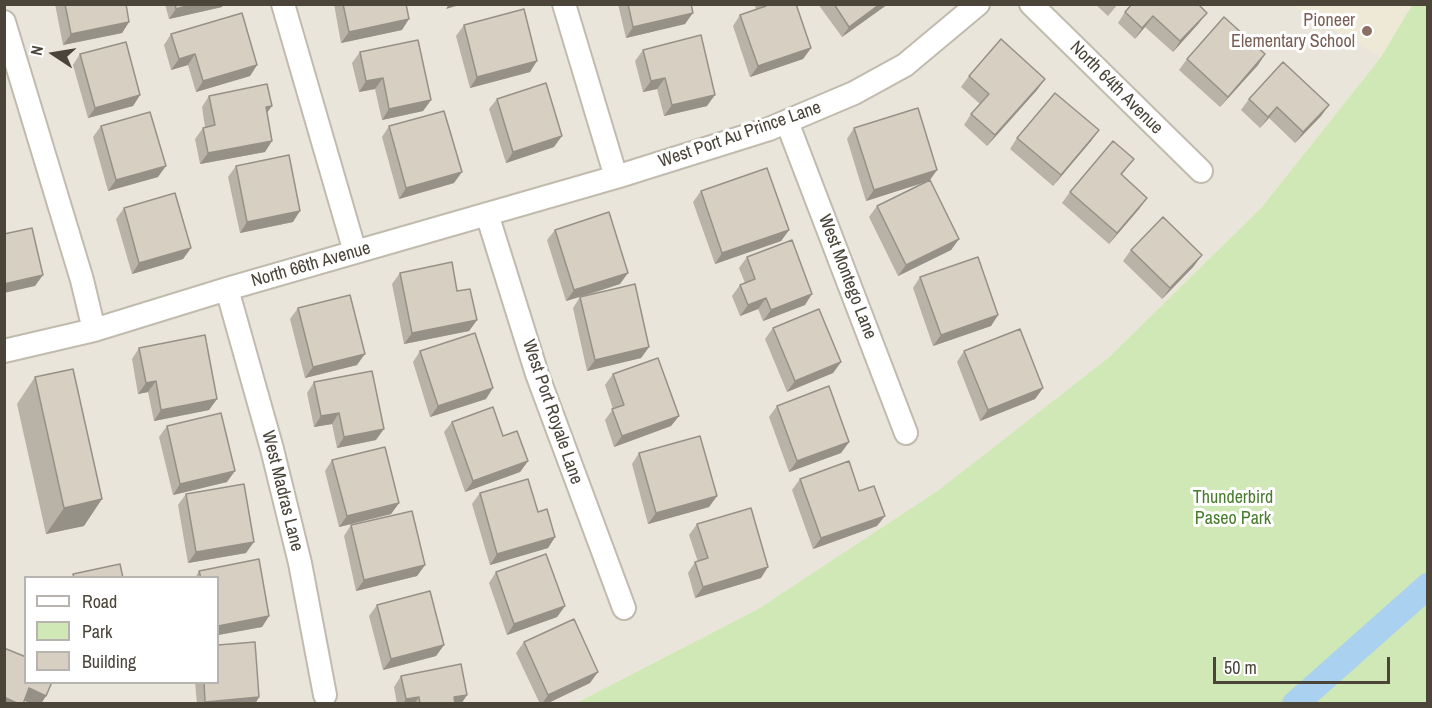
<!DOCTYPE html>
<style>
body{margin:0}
#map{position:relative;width:1432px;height:708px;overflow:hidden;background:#f6f3ec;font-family:"Archivo Narrow",sans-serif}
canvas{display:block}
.frame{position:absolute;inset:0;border:6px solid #4a4439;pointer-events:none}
.legend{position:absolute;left:24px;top:576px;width:195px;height:108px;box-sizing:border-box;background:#fff;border:2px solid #b7b4b0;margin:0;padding:8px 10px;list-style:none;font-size:18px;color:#4a4439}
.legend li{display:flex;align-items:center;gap:12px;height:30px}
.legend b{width:30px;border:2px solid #b7b4b0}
.north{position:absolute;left:24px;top:24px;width:60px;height:60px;-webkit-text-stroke:4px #fff;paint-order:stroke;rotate:282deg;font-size:16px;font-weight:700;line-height:24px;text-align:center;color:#4a4439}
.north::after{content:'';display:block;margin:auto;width:21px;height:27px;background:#4a4439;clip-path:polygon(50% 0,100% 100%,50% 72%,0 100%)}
.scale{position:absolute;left:1213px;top:657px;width:177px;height:27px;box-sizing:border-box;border:3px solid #4a4439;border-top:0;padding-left:8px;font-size:18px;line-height:21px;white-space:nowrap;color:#4a4439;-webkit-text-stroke:4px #fff;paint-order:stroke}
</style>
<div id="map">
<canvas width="1432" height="708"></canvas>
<div class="frame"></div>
<ul class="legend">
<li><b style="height:8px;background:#fff"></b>Road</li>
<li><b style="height:16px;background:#d0e8b6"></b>Park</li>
<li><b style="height:16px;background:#d7cfc1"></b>Building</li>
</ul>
<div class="north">N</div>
<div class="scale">50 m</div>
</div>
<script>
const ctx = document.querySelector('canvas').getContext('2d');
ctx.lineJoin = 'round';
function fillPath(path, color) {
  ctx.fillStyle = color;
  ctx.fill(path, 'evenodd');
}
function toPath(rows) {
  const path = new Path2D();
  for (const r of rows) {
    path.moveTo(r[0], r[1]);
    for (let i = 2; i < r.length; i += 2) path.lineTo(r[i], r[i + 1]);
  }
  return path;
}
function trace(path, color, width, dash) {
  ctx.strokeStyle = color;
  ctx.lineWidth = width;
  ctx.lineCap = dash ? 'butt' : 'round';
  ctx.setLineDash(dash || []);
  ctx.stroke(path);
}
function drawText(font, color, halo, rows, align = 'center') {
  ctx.font = font + ' "Archivo Narrow",sans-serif';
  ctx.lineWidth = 6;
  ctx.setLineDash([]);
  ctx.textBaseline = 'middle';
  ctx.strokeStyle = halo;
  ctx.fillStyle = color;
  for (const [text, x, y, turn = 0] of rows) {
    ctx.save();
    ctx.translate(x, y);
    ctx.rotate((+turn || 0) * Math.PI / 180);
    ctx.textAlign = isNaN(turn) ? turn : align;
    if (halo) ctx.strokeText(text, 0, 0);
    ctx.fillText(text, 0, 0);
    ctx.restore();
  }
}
fillPath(toPath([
 [1292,4,1381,57,1261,208,1108,358,940,490,758,609,576,703,5,704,4,5],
 [26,578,218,578,218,682,26,682]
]), '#e9e5da');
fillPath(toPath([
 [1292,5,1412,5,1381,57]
]), '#eee8d6');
fillPath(toPath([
 [1412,5,1428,5,1427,703,576,703,758,609,939,490,1108,358,1261,208,1381,57]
]), '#d0e8b6');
trace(toPath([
 [1295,704,1428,586]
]), '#abd1f0', 26);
const minor = toPath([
 [283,4,355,252],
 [564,4,616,177],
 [1031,4,1201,171],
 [4,22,82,280,94,330],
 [787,122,906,433],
 [487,214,537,374,624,608],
 [227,289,272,449,300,563,325,695],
 [4,351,94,330,227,289,616,177,769,129,854,93,905,65,978,4]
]);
trace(minor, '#c1bbae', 26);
trace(minor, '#fff', 22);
fillPath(toPath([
 [55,4,126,4,129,22,122,33,63,45],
 [165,4,223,4,222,7,169,19],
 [334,4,406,4,402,30,341,43],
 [618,4,691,4,685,24,626,38],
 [756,4,796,4,811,48,803,59,750,77,733,26,740,15,756,9,755,6],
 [818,4,888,4,842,37],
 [1095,4,1118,4,1108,16],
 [1125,12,1199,23,1173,52,1145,27,1135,39,1118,23],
 [464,25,530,72,470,88,456,36],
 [171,34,257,65,250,76,196,92,188,65,171,70,164,45],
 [643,50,707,106,664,116,657,89,643,92,635,61],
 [360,52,431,100,423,111,382,120,375,89,359,92,352,63],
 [80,54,140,95,133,106,88,118,73,65],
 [1265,54,1258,65,1220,107,1179,70,1187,59],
 [969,76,1045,79,1037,90,987,146,964,125,971,114,980,104,961,87],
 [209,96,267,112,265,152,200,164,195,139,203,128,205,127,202,107],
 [497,99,554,147,506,163,489,109],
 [1249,99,1329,105,1321,116,1295,143,1269,118,1260,128,1241,110],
 [101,126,158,177,108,191,93,137],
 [389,126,454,183,399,199,382,137],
 [854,128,937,170,930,180,959,239,951,250,898,276,869,217,877,206,922,183,866,201,847,139],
 [1017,138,1091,141,1053,186,1010,149],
 [236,166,293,222,240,233,228,177],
 [1126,170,1121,175,1147,198,1139,209,1109,244,1062,203,1070,192],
 [701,191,789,230,781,241,715,264,693,202],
 [124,208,191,248,183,259,132,274,116,219],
 [555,230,620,284,582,297,649,347,641,358,587,371,573,308,580,297,566,301,547,240],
 [1131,250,1194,266,1162,299,1123,261],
 [747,257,805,305,763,321,758,309,740,316,732,296,740,285,745,283,739,268],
 [400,273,457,291,477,320,469,331,404,344,392,284],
 [920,277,998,315,991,326,933,346,913,288],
 [298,308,357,365,305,378,290,319],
 [773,328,841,362,833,373,787,392,765,339],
 [139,348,217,399,209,410,154,421,148,392,138,394,132,359],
 [420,351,486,399,430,417,413,362],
 [964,351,1043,388,1035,399,980,421,957,362],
 [613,374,679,416,671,426,614,447,605,420,613,409,605,385],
 [35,377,84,526,46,534,17,404],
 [314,382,376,440,337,448,332,424,314,427,307,393],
 [777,406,849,442,841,453,789,472,769,417],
 [452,422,503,436,528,461,520,472,465,492,444,432],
 [167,426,227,482,173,495,159,437],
 [639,453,717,496,709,507,648,524,632,464],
 [332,460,399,503,391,514,339,527,325,471],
 [800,479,859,491,877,526,813,549,792,490],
 [480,493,538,512,555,537,548,548,490,565,472,504],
 [186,494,246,553,188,563,178,505],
 [697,524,761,578,695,598,688,573,695,562,698,562,689,535],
 [351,525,425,565,417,576,356,591,344,536],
 [259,559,269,616,262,627,218,635,218,578,195,578,199,571],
 [496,572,565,606,557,617,507,635,489,583],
 [377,605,444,645,436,656,383,670,369,616],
 [524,642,590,683,546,704,540,704,516,653],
 [401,676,467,695,461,704,397,704,394,687],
 [195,682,218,682,259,697,255,704,197,704]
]), '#b9b2a6');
fillPath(toPath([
 [193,4,223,4,222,7,169,19,176,9],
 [449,4,463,4,446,9],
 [880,4,888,4,842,37,849,27],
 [693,13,685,24,626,38,633,27],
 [1207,13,1199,23,1173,52,1180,41],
 [1153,16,1145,27,1135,39,1142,28],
 [409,19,402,30,341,43,349,32],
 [129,22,122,33,63,45,71,34],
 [811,48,803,59,750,77,758,66],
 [195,54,188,65,171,70,179,59],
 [1265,54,1258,65,1220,107,1228,97],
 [537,61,530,72,470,88,477,77],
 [257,65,250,76,196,92,203,81],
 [383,78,375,89,359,92,366,81],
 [665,78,657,89,643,92,651,81],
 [1045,79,1037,90,987,146,995,135],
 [140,95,133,106,88,118,95,108],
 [715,95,707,106,664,116,672,105],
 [431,100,423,111,382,120,389,109],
 [1329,105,1321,116,1295,143,1303,132],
 [272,106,264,117,266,107],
 [1277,107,1269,118,1260,128,1268,117],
 [1099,130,1091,141,1053,186,1061,175],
 [562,136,554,147,506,163,513,152],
 [272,141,265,152,200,164,208,153],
 [166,166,158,177,108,191,116,180],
 [937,170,929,181,866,201,874,190],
 [462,172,454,183,399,199,406,188],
 [1147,198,1139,209,1109,244,1117,233],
 [300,211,293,222,240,233,247,222],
 [789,230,781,241,715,264,722,253],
 [959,239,951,250,898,276,906,265],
 [191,248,183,259,132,274,139,263],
 [1202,255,1194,266,1162,299,1170,288],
 [628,273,620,284,566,301,574,290],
 [43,275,35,286,4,293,4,284],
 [812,294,805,305,763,321,771,310],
 [766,298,758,309,740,316,748,305],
 [998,315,991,326,933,346,941,335],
 [477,320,469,331,404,344,412,333],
 [649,347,641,358,587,371,595,360],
 [365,354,357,365,305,378,313,367],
 [841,362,833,373,787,392,795,381],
 [156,381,148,392,138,394,146,383],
 [493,388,486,399,430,417,438,406],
 [1043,388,1035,399,980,421,988,410],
 [217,399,209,410,154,421,161,410],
 [339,413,332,424,314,427,321,416],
 [679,416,671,426,614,447,622,436],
 [384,429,376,440,337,448,344,437],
 [849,442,841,453,789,472,797,461],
 [528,461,520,472,465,492,473,481],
 [235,471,227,482,173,495,180,484],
 [717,496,709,507,648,524,656,513],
 [102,499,84,526,46,534,64,508],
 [399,503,391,514,339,527,347,516],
 [885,516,877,526,813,549,821,538],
 [555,537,548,548,490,565,497,554],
 [254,542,246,553,188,563,196,552],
 [425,565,417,576,356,591,364,580],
 [768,567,761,578,695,598,703,587],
 [565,606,557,617,507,635,514,624],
 [269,616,262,627,218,635,218,626],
 [444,645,436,656,383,670,391,659],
 [598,672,590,683,546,704,542,704,548,695],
 [29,688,46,696,41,704,31,704,21,699],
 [467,695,461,704,449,704,454,697],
 [4,697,19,704,4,704],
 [259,697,255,704,204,704,205,702],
 [419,697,414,704,403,704,406,699]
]), '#969187');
const building = toPath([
 [65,4,126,4,129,22,71,34,65,4],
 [175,4,193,4,176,9,175,4],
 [343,4,406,4,409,19,349,32,343,4],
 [628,4,691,4,693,13,633,27,628,4],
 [766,4,796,4,811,48,758,66,740,15,766,6,766,4],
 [834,4,880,4,849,27,834,4],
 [1132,4,1198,4,1207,13,1180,41,1153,16,1142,28,1125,12,1132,4],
 [524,9,537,61,477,77,464,25,524,9],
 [242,13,257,65,203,81,195,54,179,59,171,34,242,13],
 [1224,17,1265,54,1228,97,1187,59,1224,17],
 [701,35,715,95,672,105,665,78,651,81,643,50,701,35],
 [1001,39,1045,79,995,135,971,114,989,94,969,76,1001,39],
 [418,40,431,100,389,109,383,78,366,81,360,52,418,40],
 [126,42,140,95,95,108,80,54,126,42],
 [1283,62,1329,105,1303,132,1277,107,1268,117,1249,99,1283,62],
 [546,83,562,136,513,152,497,99,546,83],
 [267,84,272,106,266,107,272,141,208,153,203,128,215,125,209,96,267,84],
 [1055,93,1099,130,1061,175,1017,138,1055,93],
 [918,108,937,170,874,190,854,128,918,108],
 [444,111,462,172,406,188,389,126,444,111],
 [150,112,166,166,116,180,101,126,150,112],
 [1113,141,1134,159,1121,174,1147,198,1117,233,1070,192,1113,141],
 [289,155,300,211,247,222,236,166,289,155],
 [767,168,789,230,722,253,701,191,767,168],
 [930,180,959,239,906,265,877,206,930,180],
 [175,193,191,248,139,263,124,208,175,193],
 [609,212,628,273,574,290,555,230,609,212],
 [1163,217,1202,255,1170,288,1131,250,1163,217],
 [32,228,43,275,4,284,4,234,32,228],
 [792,240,812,294,771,310,766,298,748,305,740,285,755,279,747,257,792,240],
 [978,257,998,315,941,335,920,277,978,257],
 [452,262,457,291,470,289,477,320,412,333,400,273,452,262],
 [635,284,649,347,595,360,580,297,635,284],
 [350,295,365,354,313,367,298,308,350,295],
 [819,309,841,362,795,381,773,328,819,309],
 [1020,329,1043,388,988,410,964,351,1020,329],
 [475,333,493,388,438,406,420,351,475,333],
 [205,335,217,399,161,410,156,381,146,383,139,348,205,335],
 [658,358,679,416,622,436,612,409,624,405,613,374,658,358],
 [73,369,102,499,64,508,35,377,73,369],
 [372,371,384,429,344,437,339,413,321,416,314,382,372,371],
 [829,386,849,442,797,461,777,406,829,386],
 [493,407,503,436,517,431,528,461,473,481,452,422,493,407],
 [221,413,235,471,180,484,167,426,221,413],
 [700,436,717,496,656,513,639,453,700,436],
 [385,447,399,503,347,516,332,460,385,447],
 [849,461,859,491,874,486,885,516,821,538,800,479,849,461],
 [528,479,538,512,547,509,555,537,497,554,480,493,528,479],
 [244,484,254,542,196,552,186,494,244,484],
 [751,508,768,567,703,587,695,562,708,558,697,524,751,508],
 [412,511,425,565,364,580,351,525,412,511],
 [546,554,565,606,514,624,496,572,546,554],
 [259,559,269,616,218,626,218,578,201,578,199,571,259,559],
 [120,564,123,578,74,578,73,574,120,564],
 [430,591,444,645,391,659,377,605,430,591],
 [574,619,598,672,548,695,524,642,574,619],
 [255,642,259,697,205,702,204,682,218,682,218,645,255,642],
 [4,648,26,657,26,682,52,682,46,696,29,688,23,704,19,704,4,697,4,648],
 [461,664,467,695,454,697,455,704,420,704,419,697,406,699,401,676,461,664]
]);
fillPath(building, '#d7cfc1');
trace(building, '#969187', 1.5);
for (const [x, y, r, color] of [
 [1367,31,6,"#8d6e63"]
]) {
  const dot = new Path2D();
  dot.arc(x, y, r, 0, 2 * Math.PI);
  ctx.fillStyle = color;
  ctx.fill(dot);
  trace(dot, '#fff', 2);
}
drawText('18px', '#785e54', '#fff', [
 ["Pioneer",1355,21],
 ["Elementary School",1355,42]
], 'right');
drawText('18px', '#4a4439', '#fff', [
 ["North 64th Avenue",1116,88,45],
 ["West Port Au Prince Lane",740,135,-19],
 ["North 66th Avenue",311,265,-16],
 ["West Montego Lane",847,277,69],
 ["West Port Royale Lane",552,412,71],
 ["West Madras Lane",282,491,76]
]);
drawText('18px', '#487c2c', '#fff', [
 ["Thunderbird",1233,498],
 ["Paseo Park",1233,519]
]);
</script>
